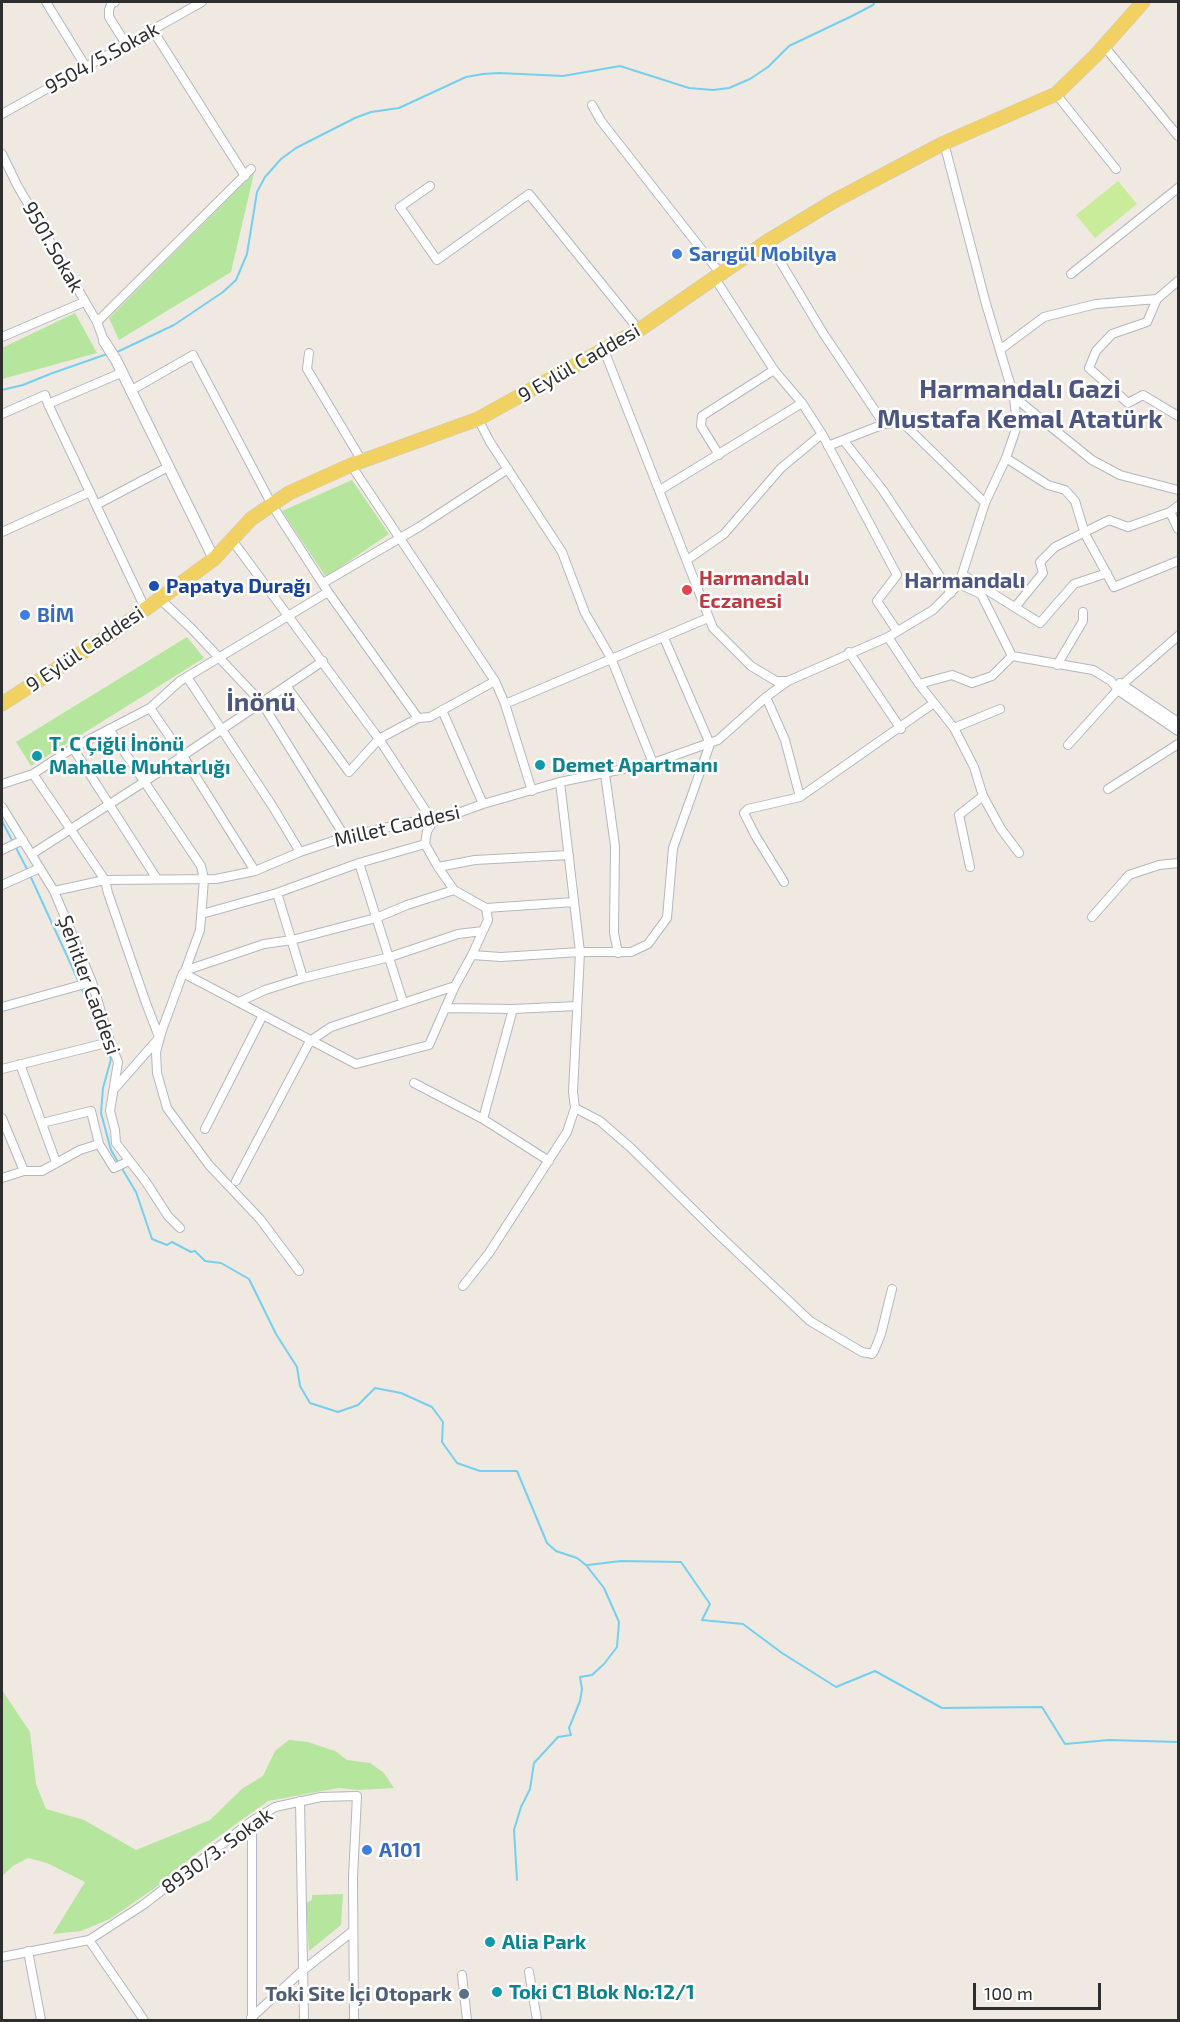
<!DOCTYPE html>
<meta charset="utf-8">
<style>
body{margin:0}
#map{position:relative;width:1180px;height:2022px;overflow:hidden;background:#efe9e1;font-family:"Exo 2",sans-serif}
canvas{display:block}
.frame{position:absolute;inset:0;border:3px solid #2e2e2e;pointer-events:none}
.scale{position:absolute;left:973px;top:1983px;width:128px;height:27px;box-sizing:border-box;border:3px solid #2e2e2e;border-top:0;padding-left:8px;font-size:18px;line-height:21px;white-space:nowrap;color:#2e2e2e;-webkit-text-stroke:4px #fff;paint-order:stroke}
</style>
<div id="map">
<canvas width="1180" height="2022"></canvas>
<div class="frame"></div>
<div class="scale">100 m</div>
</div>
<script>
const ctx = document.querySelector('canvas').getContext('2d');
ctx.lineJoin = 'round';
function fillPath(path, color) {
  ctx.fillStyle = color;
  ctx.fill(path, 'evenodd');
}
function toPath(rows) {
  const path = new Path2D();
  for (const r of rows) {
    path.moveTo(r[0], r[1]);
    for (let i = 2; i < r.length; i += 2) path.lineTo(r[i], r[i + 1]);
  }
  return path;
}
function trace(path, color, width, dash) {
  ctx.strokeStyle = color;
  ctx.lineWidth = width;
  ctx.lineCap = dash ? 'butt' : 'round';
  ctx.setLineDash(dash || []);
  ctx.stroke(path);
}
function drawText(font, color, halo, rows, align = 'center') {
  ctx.font = font + ' "Exo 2",sans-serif';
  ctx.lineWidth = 5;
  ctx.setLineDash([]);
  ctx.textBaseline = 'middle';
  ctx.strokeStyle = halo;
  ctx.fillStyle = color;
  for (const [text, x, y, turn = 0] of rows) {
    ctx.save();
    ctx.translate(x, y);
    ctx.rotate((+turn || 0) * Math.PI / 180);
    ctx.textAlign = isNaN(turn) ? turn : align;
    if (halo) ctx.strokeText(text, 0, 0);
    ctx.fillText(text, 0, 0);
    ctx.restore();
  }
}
fillPath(toPath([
 [254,173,231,272,119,340,109,318],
 [75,313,97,353,2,379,2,348],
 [352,480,389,534,326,577,282,511],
 [187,637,204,658,31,766,16,742],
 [2,1690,30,1732,36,1784,46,1809,84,1820,136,1850,210,1820,243,1788,263,1776,275,1751,289,1740,308,1742,335,1751,347,1760,370,1763,384,1773,394,1788,358,1790,339,1788,268,1801,204,1847,159,1885,110,1919,81,1931,53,1934,85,1882,47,1863,28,1858,13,1866,2,1876],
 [343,1894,341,1925,309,1951,306,1903,312,1900,312,1895]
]), '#b6e59e');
fillPath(toPath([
 [1118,181,1137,204,1095,238,1076,215]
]), '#c9ec9a');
trace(toPath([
 [115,353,174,325,223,292,236,280,247,254,257,192,265,177,281,159,296,148,355,118,371,112,399,108,466,77,483,74,499,73,563,76,620,66,689,88,713,90,729,88,750,79,768,67,789,46,852,16,873,5,875,2],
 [2,390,23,385,50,374,107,354],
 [2,821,28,871,78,980,111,1059,103,1088,101,1113,111,1150,118,1162],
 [121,1167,136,1192,152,1239,167,1245,172,1242,191,1252,195,1251,205,1261,221,1263,249,1279,276,1334,297,1367,300,1386,310,1403,338,1412,358,1405,375,1388,401,1393,432,1407,443,1422,442,1442,457,1463,480,1471,517,1471,547,1543,556,1551,577,1558,586,1565,604,1588,619,1622,617,1647,604,1664,592,1675,580,1677,582,1689,580,1701,569,1728,571,1735,558,1737,534,1763,530,1789,521,1807,514,1830,517,1880],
 [588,1565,621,1561,681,1562,710,1604,702,1620,743,1624,782,1653,836,1687,875,1671,942,1708,1042,1707,1065,1744,1109,1740,1178,1742]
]), '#75cff0', 2);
const minor = toPath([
 [46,2,86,67],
 [115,2,111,4,109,10,109,17,126,44],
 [152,29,245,176],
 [1104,46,1178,136],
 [1056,94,1116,169],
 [592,105,601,121,720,273],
 [2,114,202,2],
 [2,154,17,185,97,322,104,341],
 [430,186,400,207,437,260,529,194,639,330],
 [768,241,823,333,884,424],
 [1071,274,1178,188],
 [714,277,774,370,802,403,822,434,897,575,877,601,897,631],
 [1157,299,1147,322,1112,334,1096,351,1089,368,1128,403,1143,395,1178,416],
 [97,322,251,169],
 [2,337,84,302],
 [1001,349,1044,317,1096,304,1157,299,1178,281],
 [604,350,713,628,751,666,776,681,788,681,888,637,933,610,959,584,985,503,1006,458,1017,426,1014,397,986,304,944,143],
 [309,353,307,369,362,461],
 [121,373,48,404,145,608],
 [130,391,193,355,272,505,328,592,418,718],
 [1014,397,1092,460,1120,475,1178,490],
 [2,414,45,395,48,404],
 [478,419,490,442,562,552,585,613,611,658,653,763],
 [844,441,882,489,951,593],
 [828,446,884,424,902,422,985,503],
 [719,455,701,426,702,416,774,370],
 [1006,458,1048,485,1065,490,1075,501,1085,534,1114,587,1178,561],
 [351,465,495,681,505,704,532,791],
 [660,490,802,403],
 [96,505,168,467],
 [1178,506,1170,512,1178,529],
 [2,532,90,492],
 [232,540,379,739,433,822,427,831,425,844,438,867,454,890,486,908,488,920,472,955,455,986,429,1045,356,1064,183,973,162,1030,156,1052,157,1073,167,1108,209,1165,260,1219,299,1271],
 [687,560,724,534,781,468,822,434],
 [963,575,1040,623,1074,584,1107,573],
 [323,583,419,527,508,469],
 [959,584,981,594,1012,656,1093,670,1111,681,1119,691,1178,731],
 [160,599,191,628,262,703,345,837],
 [1016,606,1043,573,1040,562,1055,547,1109,520,1128,527,1170,512],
 [888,637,919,684,954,728],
 [849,652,901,729],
 [1057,665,1083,621,1083,612],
 [187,677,273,807,300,852],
 [1120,683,1178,722],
 [919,684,952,675,972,683,992,676,1012,656],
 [287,687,349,772,379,739,418,718,430,717,495,681],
 [766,697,785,740,800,797],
 [505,704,708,618],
 [150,708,183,756,255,871],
 [1000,709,954,728,974,767,983,796,1001,829,1019,853],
 [442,710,483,804],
 [109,729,201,866,204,879,200,930,185,971],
 [1068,745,1123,684,1178,636],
 [73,748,157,879],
 [33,774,105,880,108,893,146,1003,159,1037],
 [605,774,615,846,614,933,618,953],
 [2,784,33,774,73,748,150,708,180,681,328,592],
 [1108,789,1178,744],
 [2,807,54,891,92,982,110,1042,118,1062,110,1111,115,1130,116,1143,146,1182,168,1216,180,1228],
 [2,850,23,840],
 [32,854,144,782,323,661],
 [359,863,403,1002],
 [438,867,475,860,569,855],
 [970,867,959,815,983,796],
 [784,882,755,835,744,813,748,809,800,797,934,703],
 [2,885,40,868],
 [54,891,105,880,216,879,255,871,300,852,345,837,411,822,433,822,483,804,560,782,653,763,718,740,766,697,788,681],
 [277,893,303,978],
 [486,908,574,902],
 [202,914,277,893,359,863,425,844],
 [1092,917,1129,875,1159,865,1178,863],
 [472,955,501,957,580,952,631,952,648,944,667,918,673,848,710,744,664,638],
 [187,970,264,944,292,940,376,918,407,905,454,890],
 [239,1002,265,990,303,978,390,957,458,934,483,931],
 [2,1007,92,982],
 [445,1008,513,1009,577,1006],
 [20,1064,56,1162],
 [2,1069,110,1042],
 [414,1083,483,1119,549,1161],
 [116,1087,159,1038],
 [575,1108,600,1121,631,1148,717,1233,810,1321,862,1352,872,1354,875,1349,881,1334,892,1289],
 [2,1118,24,1171],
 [483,1119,513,1009],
 [42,1123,91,1111,99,1144,114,1168,129,1161],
 [205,1129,263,1015],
 [2,1178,24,1171,42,1171,80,1150,99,1144],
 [236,1181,310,1041,331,1027,455,986],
 [463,1286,489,1253,567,1132,575,1108,573,1092,580,952,560,782],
 [300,1801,304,2020],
 [252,1821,252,2020],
 [89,1940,143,1905,252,1821,275,1807,321,1797,357,1796,353,1877,354,2020],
 [28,1951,41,2020],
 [2,1957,89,1940,144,2020],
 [529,1972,537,2020],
 [462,1975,467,2020],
 [251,2018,302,1971,353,1931]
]);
const tertiary = toPath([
 [104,341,116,360,214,559]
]);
const primary = toPath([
 [2,704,114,632,176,587,214,559,251,519,289,493,351,465,478,419,639,330,768,241,834,201,944,143,1056,94,1096,55,1143,2]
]);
trace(minor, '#b4b7c1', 10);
trace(tertiary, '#b4b7c1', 12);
trace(primary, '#c9c9c9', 15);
trace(minor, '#fff', 8);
trace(tertiary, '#fff', 10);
trace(primary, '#f2d163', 14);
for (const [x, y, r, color] of [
 [677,254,6,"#3f7fe0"],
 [154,586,6,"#1a4fb4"],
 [687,590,6,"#e0444e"],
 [25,615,6,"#3f7fe0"],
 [37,756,6,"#0f9aa8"],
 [540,765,6,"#0f9aa8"],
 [367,1850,6,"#3f7fe0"],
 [490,1942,6,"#0f9aa8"],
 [497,1992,6,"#0f9aa8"],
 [464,1994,6,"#5c6f8a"]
]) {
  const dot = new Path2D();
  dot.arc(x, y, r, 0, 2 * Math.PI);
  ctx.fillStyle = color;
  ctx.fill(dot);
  trace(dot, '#fff', 2);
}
drawText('20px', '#2e2e2e', '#fff', [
 ["9504/5.Sokak",102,58,-29],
 ["9501.Sokak",53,247,60],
 ["9 Eylül Caddesi",579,363,-30],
 ["9 Eylül Caddesi",85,649,-34],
 ["Millet Caddesi",397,826,-13],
 ["Şehitler Caddesi",89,985,70],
 ["8930/3. Sokak",217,1851,-36]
]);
drawText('bold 20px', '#366cbe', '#fff', [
 ["Sarıgül Mobilya",689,254],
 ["BİM",37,615],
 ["A101",379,1850]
], 'left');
drawText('bold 20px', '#be3a42', '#fff', [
 ["Harmandalı",699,578],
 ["Eczanesi",699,601]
], 'left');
drawText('bold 20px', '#164399', '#fff', [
 ["Papatya Durağı",166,586]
], 'left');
drawText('bold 20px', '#0d838f', '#fff', [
 ["T. C Çiğli İnönü",49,744],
 ["Mahalle Muhtarlığı",49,767],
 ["Demet Apartmanı",552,765],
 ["Alia Park",502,1942],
 ["Toki C1 Blok No:12/1",509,1992]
], 'left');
drawText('bold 20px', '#4e5e75', '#fff', [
 ["Toki Site İçi Otopark",452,1994]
], 'right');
drawText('bold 22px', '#4d5680', '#fff', [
 ["Harmandalı",965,581]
]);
drawText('bold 26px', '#4d5680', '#fff', [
 ["Harmandalı Gazi",1020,389],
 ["Mustafa Kemal Atatürk",1020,419],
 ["İnönü",261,702]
]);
</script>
